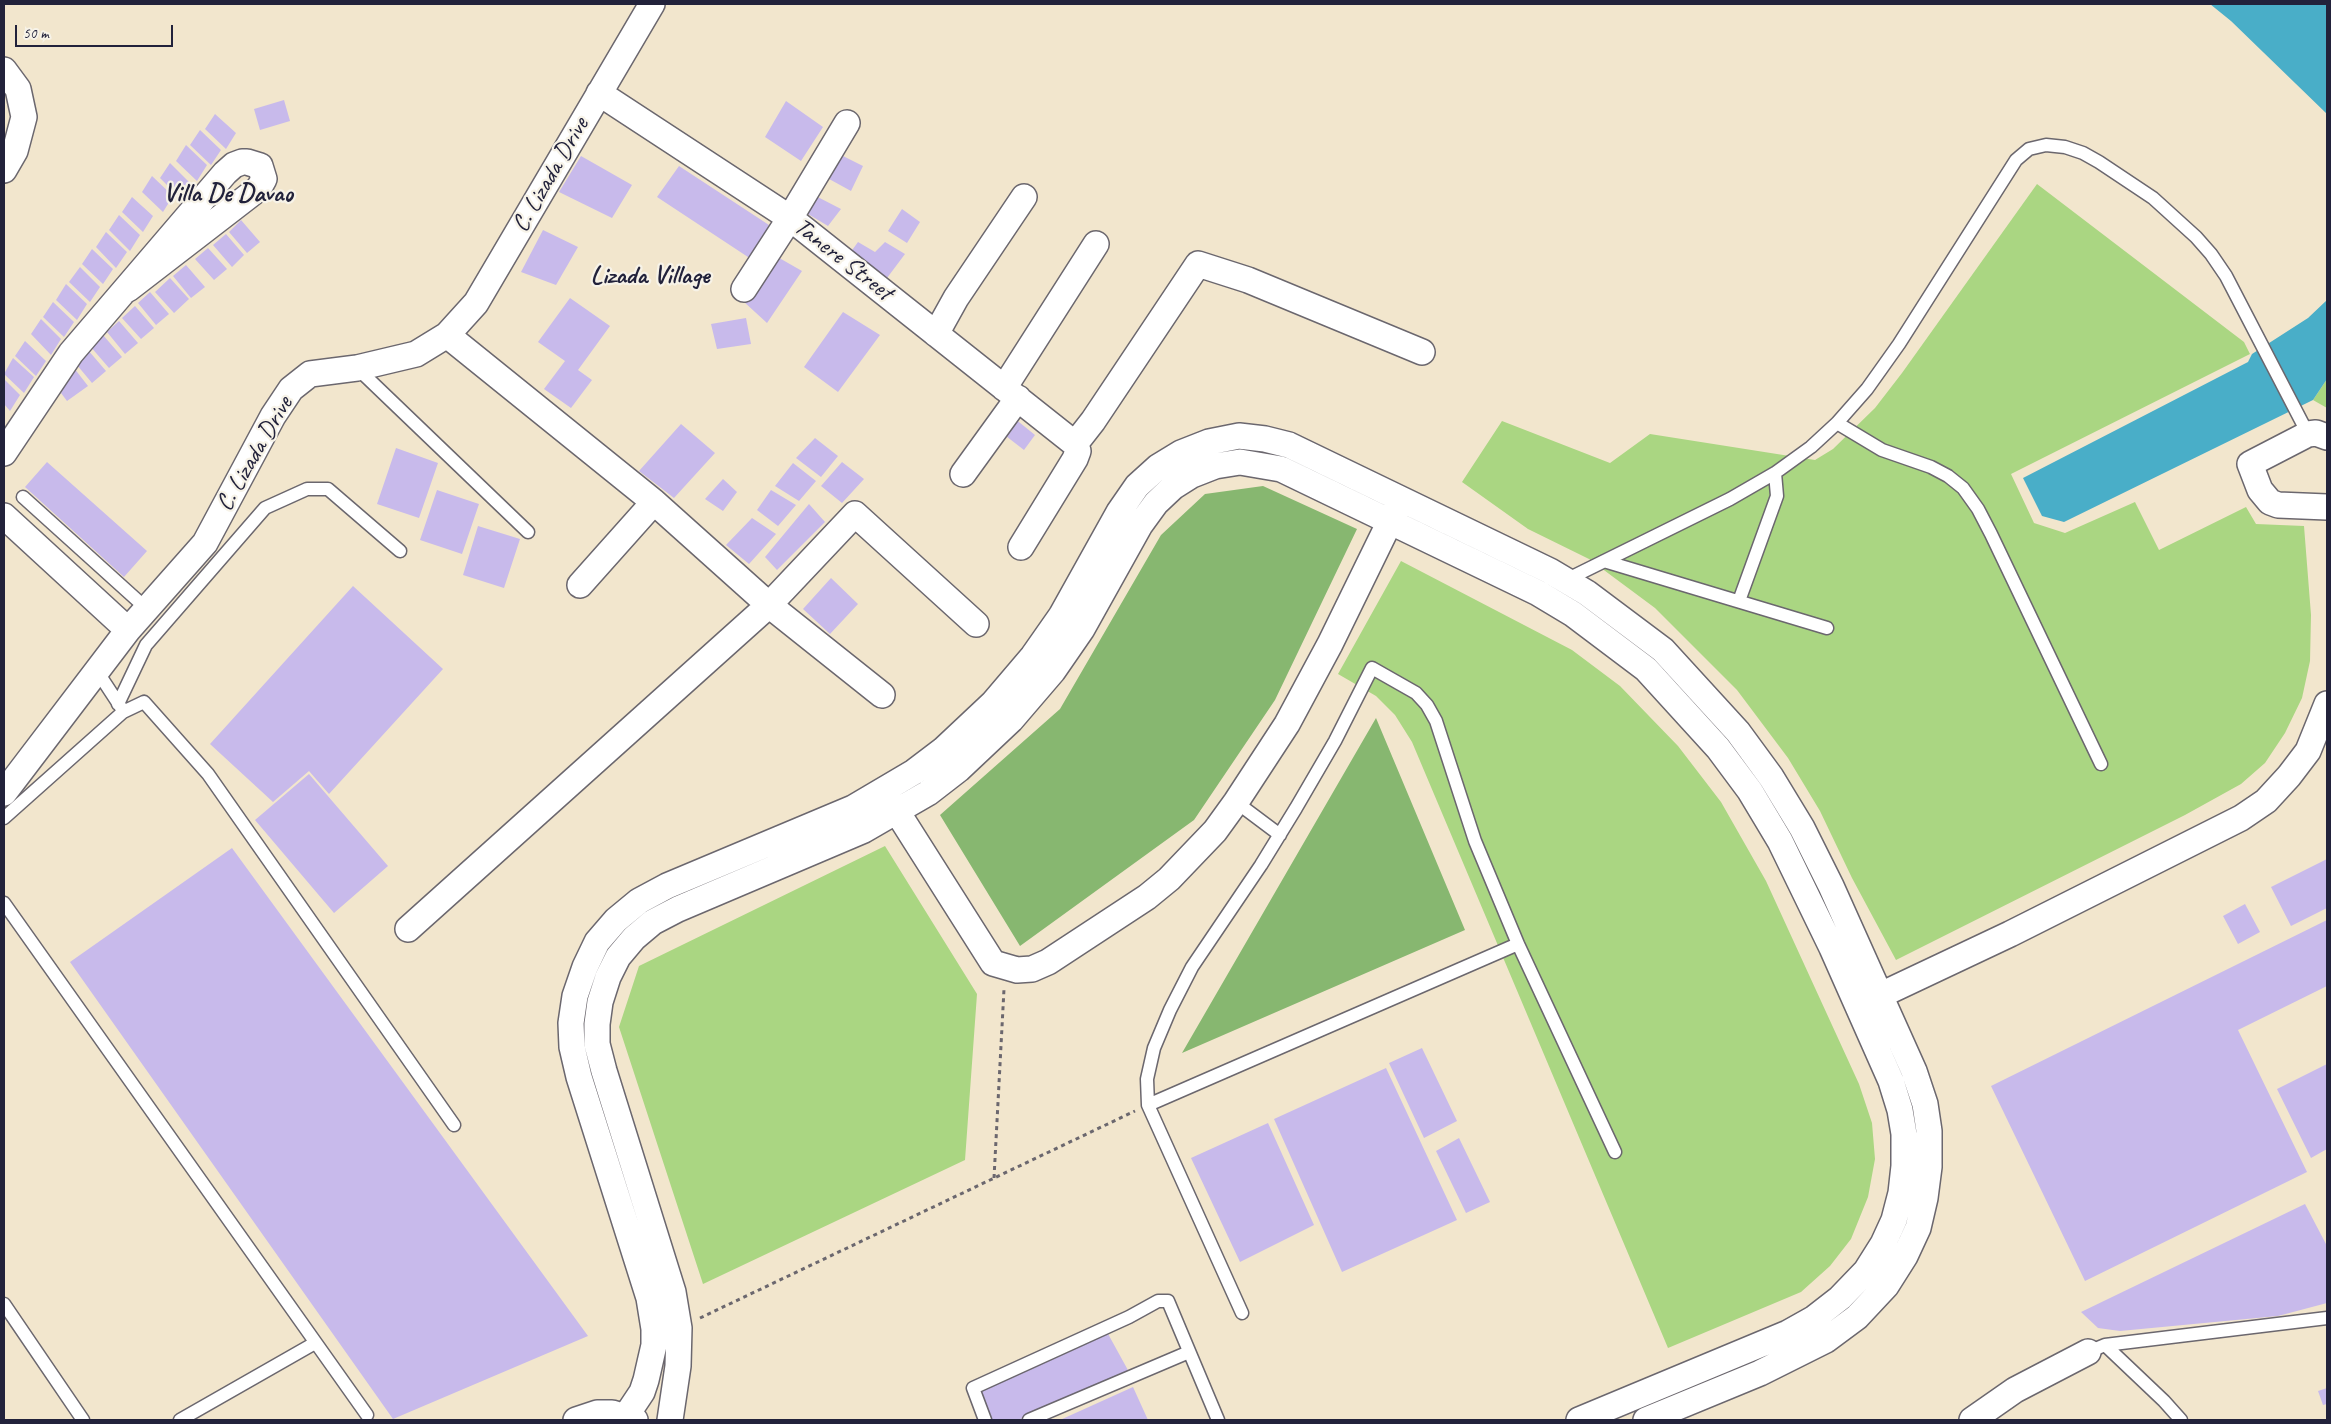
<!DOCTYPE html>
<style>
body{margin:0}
#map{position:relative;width:2331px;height:1424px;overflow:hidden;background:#f2e6cd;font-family:Caveat,sans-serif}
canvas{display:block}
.frame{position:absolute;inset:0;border:5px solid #22223b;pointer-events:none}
.scale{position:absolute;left:15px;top:25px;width:158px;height:22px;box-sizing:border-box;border:2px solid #22223b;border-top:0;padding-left:6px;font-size:15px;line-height:18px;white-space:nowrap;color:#22223b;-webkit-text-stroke:4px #f7f3e8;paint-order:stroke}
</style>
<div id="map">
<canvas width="2331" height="1424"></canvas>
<div class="frame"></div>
<div class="scale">50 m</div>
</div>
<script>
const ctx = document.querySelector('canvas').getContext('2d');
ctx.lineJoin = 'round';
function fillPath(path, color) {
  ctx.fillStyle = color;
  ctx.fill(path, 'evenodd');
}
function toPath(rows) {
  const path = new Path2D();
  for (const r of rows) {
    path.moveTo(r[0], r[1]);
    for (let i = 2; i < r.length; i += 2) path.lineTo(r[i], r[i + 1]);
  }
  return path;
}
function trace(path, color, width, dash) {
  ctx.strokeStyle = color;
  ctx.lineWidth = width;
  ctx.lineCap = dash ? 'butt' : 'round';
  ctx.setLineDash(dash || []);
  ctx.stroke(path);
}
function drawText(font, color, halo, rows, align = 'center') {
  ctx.font = font + ' Caveat,sans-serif';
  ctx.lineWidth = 4.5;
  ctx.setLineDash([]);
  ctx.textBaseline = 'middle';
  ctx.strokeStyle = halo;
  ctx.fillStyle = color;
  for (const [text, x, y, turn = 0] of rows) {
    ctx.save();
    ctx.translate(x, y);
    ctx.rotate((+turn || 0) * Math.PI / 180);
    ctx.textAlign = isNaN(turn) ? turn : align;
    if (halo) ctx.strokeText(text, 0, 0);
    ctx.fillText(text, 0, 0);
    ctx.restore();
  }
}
fillPath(toPath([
 [2037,184,2244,342,2250,354,2011,474,2034,523,2065,533,2135,502,2159,550,2246,507,2256,524,2304,526,2311,615,2310,661,2302,698,2285,733,2265,763,2241,784,2185,815,1896,960,1852,878,1820,811,1788,758,1737,690,1655,608,1589,559,1528,529,1462,482,1502,421,1610,463,1650,434,1815,460,1833,449,1875,408,1902,373],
 [2327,379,2327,408,2313,400],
 [1401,561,1572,650,1620,686,1678,746,1721,802,1766,881,1859,1084,1872,1123,1875,1159,1868,1197,1851,1239,1830,1266,1801,1292,1668,1348,1412,742,1395,715,1376,696,1338,674],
 [885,846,977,994,965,1160,703,1284,619,1027,639,966]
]), '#aad682');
fillPath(toPath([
 [1263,486,1357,529,1275,700,1194,820,1020,946,940,815,1060,709,1161,535,1205,494],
 [1376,718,1465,930,1182,1053]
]), '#87b770');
fillPath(toPath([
 [2210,4,2327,4,2327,114,2231,21],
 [2327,300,2327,379,2313,400,2064,522,2042,516,2023,478,2248,362,2252,354,2308,318]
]), '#49aec8');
fillPath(toPath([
 [284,100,290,121,260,130,254,109],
 [786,101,823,127,801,161,765,137],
 [215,114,236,133,226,149,205,129],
 [200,130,221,150,211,165,190,145],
 [186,145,207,165,197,181,176,161],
 [835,152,863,166,851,191,820,174],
 [581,156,632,185,612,218,559,192],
 [170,163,190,183,180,198,160,178],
 [679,166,769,225,751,259,657,197],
 [152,176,173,196,163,212,142,192],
 [808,192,841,209,828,226,798,208],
 [132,197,153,216,143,232,122,212],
 [902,209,920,222,907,243,888,231],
 [119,215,140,235,130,251,109,230],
 [241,220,260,242,247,253,229,232],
 [543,230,578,247,556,285,521,272],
 [106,232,127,252,116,268,96,247],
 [226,234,244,255,232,267,213,245],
 [858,242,875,252,885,242,905,254,887,278,850,253],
 [208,248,227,269,214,280,195,259],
 [92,249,113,269,103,284,82,264],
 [774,255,802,271,767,323,743,301],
 [186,265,205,287,191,298,173,276],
 [80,267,100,287,90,302,69,282],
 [170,278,189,299,174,313,155,292],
 [66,284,87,304,77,320,56,300],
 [150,292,169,314,156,325,138,303],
 [570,298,610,326,578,370,592,380,571,408,544,389,565,361,538,342],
 [53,302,74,322,64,337,43,317],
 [135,306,154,328,141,339,122,318],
 [843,312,880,335,838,392,804,367],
 [746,318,751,344,717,349,711,324],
 [41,319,61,339,51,355,31,334],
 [119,321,138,343,125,354,107,332],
 [103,335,122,357,109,368,90,346],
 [25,341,46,361,36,376,15,356],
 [88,350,106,371,92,383,77,365],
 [13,358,34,377,24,393,4,374],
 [74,368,88,386,67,401,61,393],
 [4,379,20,395,10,411,4,404],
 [1014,418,1035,435,1024,450,1002,433],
 [681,424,715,453,674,498,639,471],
 [815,438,838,456,821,477,796,458],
 [396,448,438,463,419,518,377,504],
 [47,462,147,551,124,577,25,487],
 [842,462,864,479,842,503,821,486],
 [793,463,816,481,799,501,775,486],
 [723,479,737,492,723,511,705,499],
 [437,490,479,504,462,554,420,540],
 [771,490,796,505,778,526,757,510],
 [809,504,825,522,777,570,765,557],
 [752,518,776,534,749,564,726,545],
 [478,526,520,539,504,588,463,575],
 [831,578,858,604,830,634,803,609],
 [353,586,443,669,329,794,309,771,273,802,210,744],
 [309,774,388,866,334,913,255,820],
 [232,848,588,1336,393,1419,70,962],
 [2327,859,2327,908,2291,926,2271,887],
 [2245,904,2260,932,2238,944,2223,916],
 [2327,920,2327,986,2238,1030,2307,1172,2085,1281,1991,1086],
 [1422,1048,1457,1121,1424,1138,1389,1063],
 [2327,1064,2327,1149,2311,1158,2277,1089],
 [1386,1068,1457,1220,1342,1272,1274,1119],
 [1268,1123,1314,1225,1240,1262,1191,1158],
 [1459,1138,1490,1202,1466,1213,1436,1151],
 [2305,1204,2327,1246,2327,1303,2278,1316,2120,1331,2098,1328,2081,1312],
 [1107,1332,1129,1372,1018,1420,991,1420,978,1391],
 [1133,1387,1148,1420,1060,1420],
 [2327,1388,2327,1404,2323,1405,2318,1391]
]), '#c8baeb');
const lane = toPath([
 [357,368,528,532],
 [1837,423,1882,450,1931,467,1948,476,1963,488,1978,509,1991,534,2101,764],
 [23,497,147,609],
 [1604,561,1827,628],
 [1566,580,1730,499,1775,473,1811,447,1837,423,1867,389,1899,344,2016,160,2029,149,2046,145,2065,147,2083,153,2099,162,2153,198,2196,237,2211,254,2226,276,2308,434],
 [1739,601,1777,496,1775,473],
 [97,671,122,709],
 [118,704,146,645,265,508,307,489,328,489,400,551],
 [1236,802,1280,835],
 [4,818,123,712,144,702,208,774,454,1125],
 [4,903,367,1415],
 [1148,1105,1518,944],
 [4,1304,83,1420],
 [1242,1313,1148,1105,1147,1079,1154,1048,1170,1010,1192,967,1261,865,1296,808,1335,741,1372,668,1416,693,1427,705,1436,721,1475,841,1518,944,1615,1152],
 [2105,1345,2164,1401,2181,1420],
 [2088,1352,2105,1345,2327,1318],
 [180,1420,315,1343],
 [985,1420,973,1388,1129,1317,1158,1301,1168,1301,1218,1420],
 [1029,1420,1189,1352]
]);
const street = toPath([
 [4,70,18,89,24,117,15,151,4,170],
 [599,93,790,218,1075,444,1078,451,1075,459,1021,547],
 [744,289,790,218,847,123],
 [936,334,956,298,1024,197],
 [447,335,654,502,769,605,882,695],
 [1004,388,1096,244],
 [2327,437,2316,433,2308,434,2250,464,2260,490,2270,502,2278,505,2327,507],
 [1075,444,1093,421,1198,264,1248,280,1422,352],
 [4,453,71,353,225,173,234,165,242,162,247,162,260,166,264,179,259,188,128,289],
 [963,474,1018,398],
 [4,516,128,630],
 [580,585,654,502],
 [4,793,128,630,205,543,273,416,291,389,310,374,357,368,416,354,447,335,476,303,652,4],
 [889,799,993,963,1017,970,1032,969,1048,962,1147,897,1169,879,1215,831,1236,802,1287,724,1330,644,1397,507],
 [408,929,769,605,855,514,976,624],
 [1866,1002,2010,934,2241,818,2266,801,2289,776,2308,751,2327,704],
 [626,1416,642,1392,646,1380,654,1345,654,1329,649,1298,579,1077,572,1047,571,1023,575,996,585,967,597,942,616,920,639,901,667,886,853,808,914,772,943,750,993,703,1033,656,1061,616,1119,512,1137,486,1158,467,1181,453,1209,442,1239,436,1265,439,1289,445,1550,571,1587,593,1663,650,1738,732,1771,777,1802,828,1831,886,1914,1071,1925,1104,1929,1131,1929,1167,1925,1198,1918,1228,1905,1256,1886,1286,1857,1317,1826,1340,1760,1373,1646,1420],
 [576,1420,597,1413,612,1413,635,1420],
 [670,1420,678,1366,679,1328,673,1292,604,1071,597,1044,597,1024,600,1002,608,977,618,957,634,938,653,922,678,909,864,830,928,793,959,769,1011,720,1053,671,1082,629,1140,525,1156,503,1173,487,1192,475,1215,466,1240,462,1281,469,1538,593,1573,614,1646,669,1718,748,1750,791,1780,841,1832,948,1891,1081,1900,1110,1904,1134,1904,1166,1901,1193,1894,1220,1883,1244,1866,1271,1840,1298,1813,1319,1788,1333,1579,1420],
 [1972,1420,2015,1390,2088,1352]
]);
trace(lane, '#6b676e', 15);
trace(street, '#6b676e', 28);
trace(toPath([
 [994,1178,1004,989],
 [700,1318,1135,1111]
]), '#6b676e', 3, [4, 4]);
trace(lane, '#fff', 12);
trace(street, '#fff', 25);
drawText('25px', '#22223b', '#f7f3e8', [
 ["C. Lizada Drive",551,175,-60],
 ["Tanere Street",843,260,38],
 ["C. Lizada Drive",255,454,-60]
]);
drawText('bold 26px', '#22223b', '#f7f3e8', [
 ["Villa De Davao",228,194],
 ["Lizada Village",650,276]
]);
</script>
